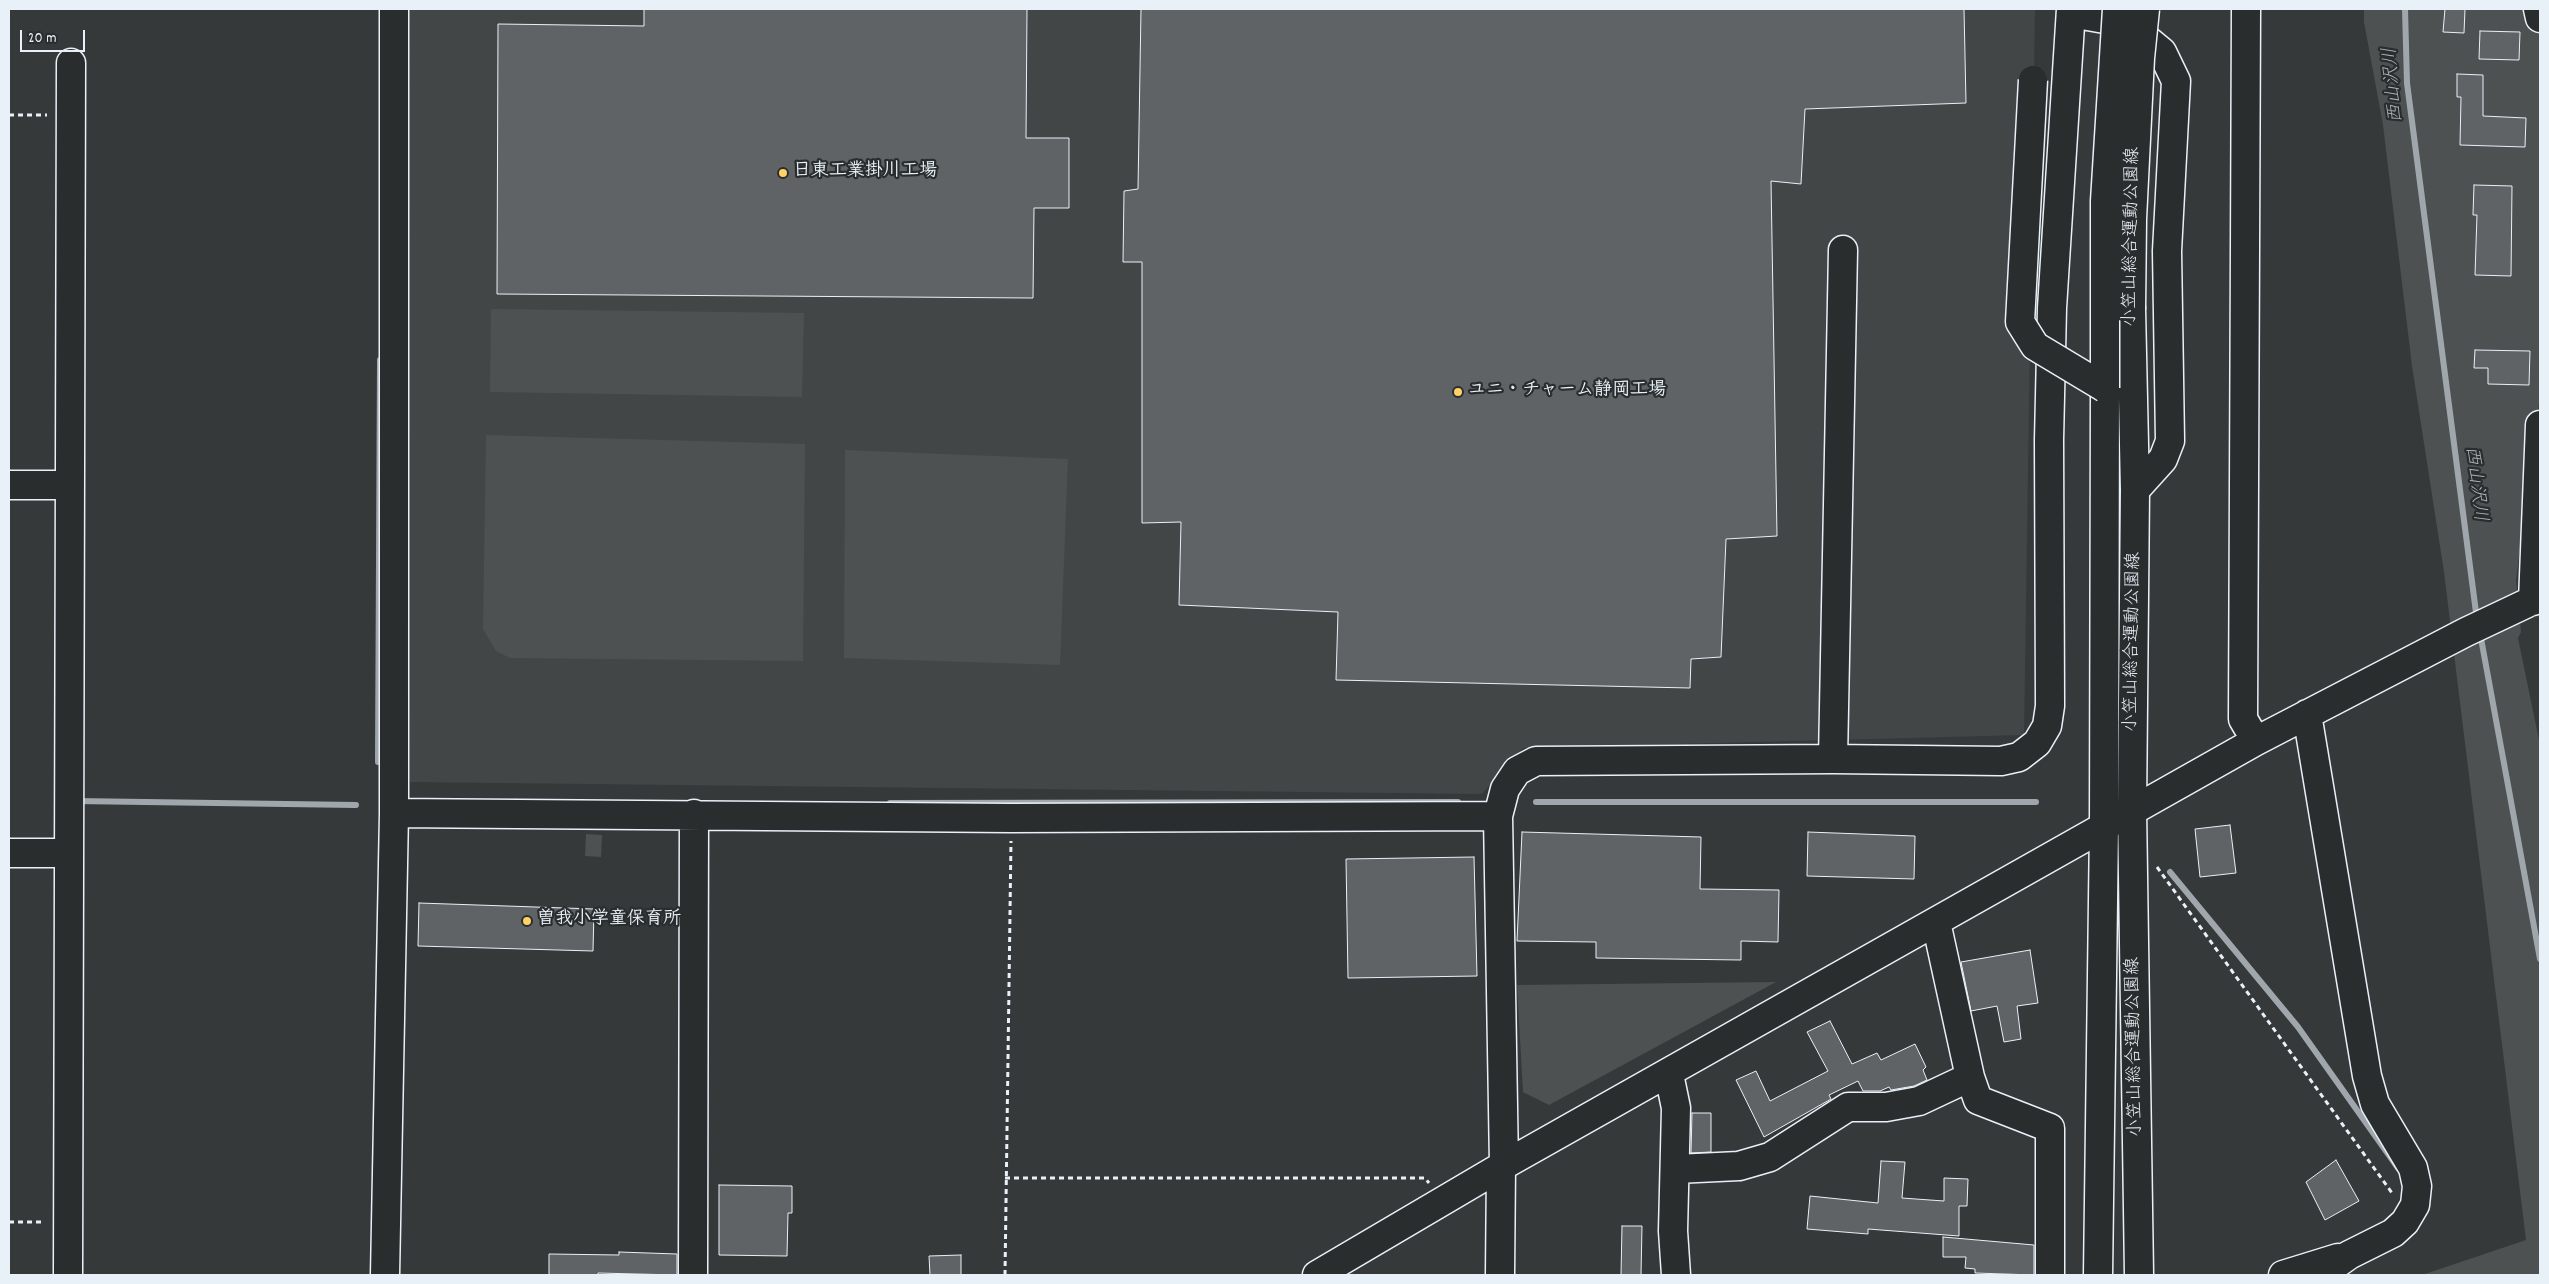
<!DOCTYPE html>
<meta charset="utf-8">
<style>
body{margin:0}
#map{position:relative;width:2549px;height:1284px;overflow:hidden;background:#35393a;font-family:Dekko,sans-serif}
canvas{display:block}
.frame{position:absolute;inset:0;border:10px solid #e8f1f8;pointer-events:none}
.scale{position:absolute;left:20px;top:30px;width:65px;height:22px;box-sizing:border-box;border:2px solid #e8f1f8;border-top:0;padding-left:6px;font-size:15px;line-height:18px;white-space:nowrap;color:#e8f1f8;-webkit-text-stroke:4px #2a2d2e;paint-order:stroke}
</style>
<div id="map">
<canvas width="2549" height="1284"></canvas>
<div class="frame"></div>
<div class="scale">20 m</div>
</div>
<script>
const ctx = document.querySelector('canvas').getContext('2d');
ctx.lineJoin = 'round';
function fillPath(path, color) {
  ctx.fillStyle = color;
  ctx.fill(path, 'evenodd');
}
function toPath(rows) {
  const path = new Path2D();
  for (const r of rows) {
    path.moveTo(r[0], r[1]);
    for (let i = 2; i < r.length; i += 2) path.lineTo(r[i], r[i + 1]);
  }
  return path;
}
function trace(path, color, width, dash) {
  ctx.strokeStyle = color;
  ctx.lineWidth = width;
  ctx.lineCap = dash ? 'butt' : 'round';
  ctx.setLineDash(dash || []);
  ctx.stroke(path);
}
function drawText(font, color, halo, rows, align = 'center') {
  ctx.font = font + ' Dekko,"Klee One",sans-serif';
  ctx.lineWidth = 4.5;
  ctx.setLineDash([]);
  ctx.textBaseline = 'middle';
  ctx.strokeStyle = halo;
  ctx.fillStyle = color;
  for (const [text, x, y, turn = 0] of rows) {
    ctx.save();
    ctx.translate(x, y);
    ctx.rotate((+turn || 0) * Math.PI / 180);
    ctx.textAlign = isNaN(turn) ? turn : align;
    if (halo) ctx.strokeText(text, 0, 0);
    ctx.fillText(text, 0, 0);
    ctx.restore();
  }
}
fillPath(toPath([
 [401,9,2035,9,2024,735,1523,748,1482,794,410,782]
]), '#424647');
fillPath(toPath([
 [2364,9,2533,9,2540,27,2540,395,2516,580,2521,632,2518,638,2540,745,2540,1275,2422,1275,2526,1240,2444,572,2412,366,2383,125,2364,22],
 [491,309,804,313,802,397,490,392],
 [486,435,805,444,803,661,510,658,496,651,483,629],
 [845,450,1068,459,1060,665,844,658],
 [586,834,602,835,601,857,585,856],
 [1776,982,1549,1105,1523,1092,1517,985]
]), '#4d5152');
trace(toPath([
 [2405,9,2407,83,2477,620],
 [2480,633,2540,959],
 [378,762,380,360],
 [75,801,356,805],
 [1536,802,2036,802],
 [890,803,1458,802],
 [2170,872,2298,1027,2398,1168]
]), '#a0a7ac', 6);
const building = toPath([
 [644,9,1027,9,1026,138,1069,138,1069,208,1034,208,1033,298,497,294,498,24,644,26,644,9],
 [1141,9,1964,9,1966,103,1805,109,1801,184,1771,181,1777,536,1726,539,1721,657,1691,659,1690,688,1336,680,1338,612,1179,605,1181,522,1142,523,1142,262,1123,262,1124,191,1138,189,1141,9],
 [2445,9,2465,9,2464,33,2443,32,2445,9],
 [2480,31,2520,32,2519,60,2479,59,2480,31],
 [2457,74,2483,75,2483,116,2526,118,2525,147,2460,145,2461,97,2457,97,2457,74],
 [2474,185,2512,186,2511,276,2475,275,2477,215,2473,215,2474,185],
 [2475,350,2530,351,2529,385,2488,384,2488,368,2474,368,2475,350],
 [2230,825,2236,873,2200,877,2195,829,2230,825],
 [1522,832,1701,837,1700,889,1779,890,1778,942,1741,941,1741,960,1596,958,1596,942,1517,941,1522,832],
 [1808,832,1915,836,1914,879,1807,876,1808,832],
 [1474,857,1477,976,1348,978,1346,859,1474,857],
 [419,903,594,909,593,951,418,946,419,903],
 [2030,950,2038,1003,2017,1006,2021,1039,2004,1042,1997,1006,1971,1011,1961,962,2030,950],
 [1830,1021,1852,1064,1877,1053,1881,1060,1915,1044,1926,1067,1923,1070,1927,1080,1914,1086,1891,1090,1889,1087,1880,1091,1863,1091,1858,1081,1829,1095,1831,1099,1764,1137,1736,1080,1756,1071,1770,1101,1828,1071,1807,1032,1830,1021],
 [1692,1113,1711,1113,1711,1152,1691,1153,1692,1113],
 [2336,1160,2359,1201,2325,1220,2306,1182,2336,1160],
 [1881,1161,1905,1162,1902,1198,1944,1201,1944,1178,1968,1179,1967,1206,1959,1206,1959,1236,1868,1229,1868,1234,1807,1229,1810,1196,1878,1203,1881,1161],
 [719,1185,792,1186,792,1213,788,1213,787,1256,719,1255,719,1185],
 [1622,1226,1642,1226,1641,1275,1621,1275,1622,1226],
 [1943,1237,2034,1245,2034,1275,1975,1273,1975,1269,1965,1268,1966,1257,1943,1257,1943,1237],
 [619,1252,677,1254,677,1275,598,1273,598,1275,549,1275,549,1254,619,1255,619,1252],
 [961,1255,961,1275,930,1275,929,1256,961,1255]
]);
fillPath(building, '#5f6365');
trace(building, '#e8f1f8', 1);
const minor = toPath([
 [2246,9,2243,719,2256,741],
 [2538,9,2540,18],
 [2071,13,2127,23,2162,52,2176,81,2167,251,2170,441,2163,459,2135,490],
 [9,485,68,485],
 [2533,601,2540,425],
 [2307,714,2367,1076,2375,1104,2413,1168,2417,1186,2415,1205,2405,1222,2393,1233,2349,1255,2321,1275],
 [1833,759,1843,250],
 [394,813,1011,818,1498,816],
 [9,853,68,853],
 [1936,922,1970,1077,1978,1100,2050,1128,2050,1275],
 [1669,1074,1676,1108,1673,1231,1676,1275],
 [1504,1165,1498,816,1505,789,1517,771,1536,761,1833,759,2001,761,2019,757,2037,743,2047,726,2050,706,2049,440,2052,308,2071,9],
 [1676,1169,1739,1166,1770,1157,1848,1107,1886,1107,1919,1101,1970,1077],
 [68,1275,71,63],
 [385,1275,394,813,394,9],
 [693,1275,694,814],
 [1317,1275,1504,1165,2256,741,2466,632,2540,597],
 [1500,1275,1501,1167],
 [2283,1275,2338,1258]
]);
const major = toPath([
 [2131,309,2135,490,2132,809,2139,1275],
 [2098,1275,2104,826,2105,388]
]);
trace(minor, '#e8f1f8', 31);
trace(major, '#e8f1f8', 31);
trace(toPath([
 [9,115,47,115],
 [2157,867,2392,1193],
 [1005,1178,1425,1178,1429,1183],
 [9,1222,44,1222],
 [1005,1275,1011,841]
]), '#e8f1f8', 3, [5, 4]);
trace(minor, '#2a2d2e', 28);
trace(major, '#2a2d2e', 28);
const minorBridge = toPath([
 [2033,80,2020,322,2035,346,2105,388]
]);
const majorBridge = toPath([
 [2131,309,2132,219,2140,58,2145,9],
 [2105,388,2105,201,2117,9]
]);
trace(minorBridge, '#e8f1f8', 31, []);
trace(majorBridge, '#e8f1f8', 31, []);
trace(minorBridge, '#2a2d2e', 28);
trace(majorBridge, '#2a2d2e', 28);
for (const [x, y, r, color] of [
 [783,173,5,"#ffd166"],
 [1458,392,5,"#ffd166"],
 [527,921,5,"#ffd166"]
]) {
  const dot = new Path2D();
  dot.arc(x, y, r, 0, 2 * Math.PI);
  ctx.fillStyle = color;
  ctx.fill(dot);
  trace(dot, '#2a2d2e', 2);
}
drawText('bold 18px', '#e8f1f8', '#2a2d2e', [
 ["日東工業掛川工場",793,173],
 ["ユニ・チャーム静岡工場",1468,392],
 ["曽我小学童保育所",537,921]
], 'left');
drawText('18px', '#e8f1f8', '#2a2d2e', [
 ["小笠山総合運動公園線",2133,237,-89],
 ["小笠山総合運動公園線",2134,642,-89],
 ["小笠山総合運動公園線",2136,1047,-91]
]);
drawText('italic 19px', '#acb3b8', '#2a2d2e', [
 ["西山沢川",2395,85,-95],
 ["西山沢川",2474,484,83]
]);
</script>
